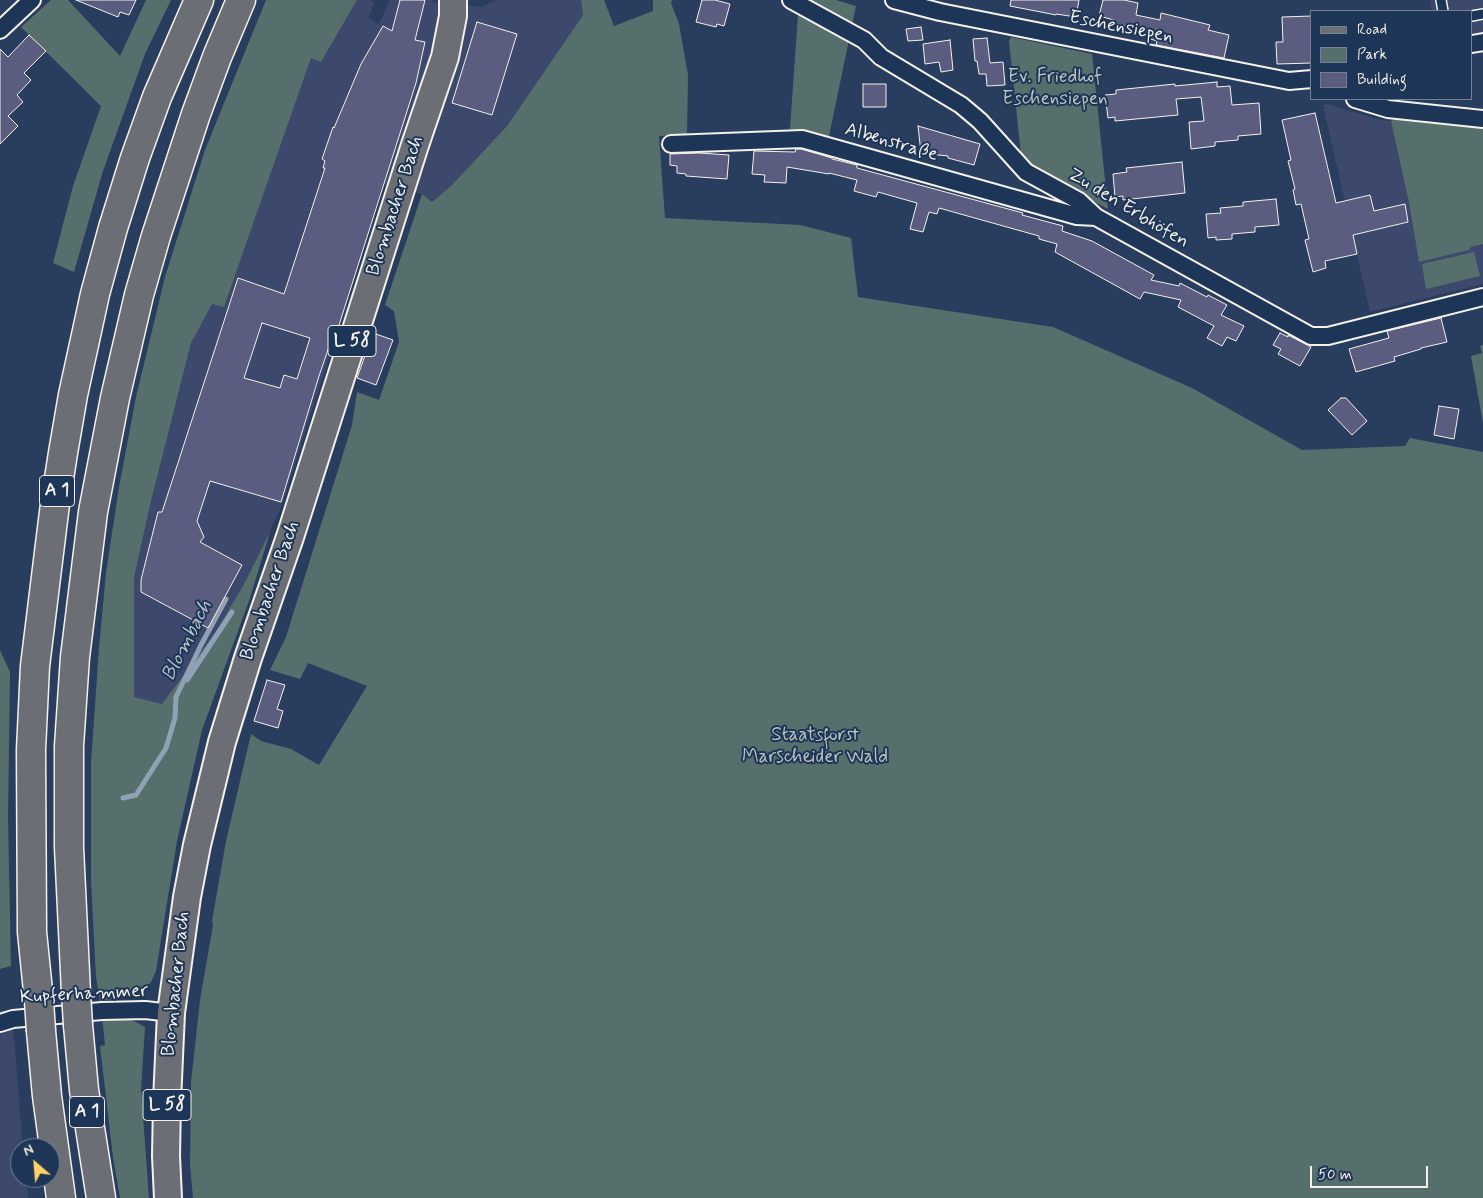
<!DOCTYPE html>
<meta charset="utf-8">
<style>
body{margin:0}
#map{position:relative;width:1483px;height:1198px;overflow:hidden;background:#293d5f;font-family:Mynerve,sans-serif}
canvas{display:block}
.legend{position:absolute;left:1310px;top:10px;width:162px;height:90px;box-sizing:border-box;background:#1d3557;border:1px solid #738091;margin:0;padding:6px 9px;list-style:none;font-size:15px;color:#f4f1e8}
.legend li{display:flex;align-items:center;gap:10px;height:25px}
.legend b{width:25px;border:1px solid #738091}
.north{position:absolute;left:10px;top:1138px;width:50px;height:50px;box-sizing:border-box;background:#1d3557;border:1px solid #738091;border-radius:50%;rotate:333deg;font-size:14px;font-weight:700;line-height:20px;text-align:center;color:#f4f1e8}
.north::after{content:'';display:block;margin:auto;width:18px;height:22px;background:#ffd166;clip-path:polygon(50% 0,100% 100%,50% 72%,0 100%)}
.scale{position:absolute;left:1310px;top:1166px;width:118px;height:22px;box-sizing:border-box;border:2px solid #f4f1e8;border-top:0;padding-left:6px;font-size:15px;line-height:18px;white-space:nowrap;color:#f4f1e8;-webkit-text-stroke:4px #1d3557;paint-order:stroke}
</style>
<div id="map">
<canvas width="1483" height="1198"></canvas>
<ul class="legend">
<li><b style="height:6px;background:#6b6f75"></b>Road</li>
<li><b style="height:14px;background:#576f6c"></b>Park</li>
<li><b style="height:14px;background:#5a5c80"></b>Building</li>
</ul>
<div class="north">N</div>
<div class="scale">50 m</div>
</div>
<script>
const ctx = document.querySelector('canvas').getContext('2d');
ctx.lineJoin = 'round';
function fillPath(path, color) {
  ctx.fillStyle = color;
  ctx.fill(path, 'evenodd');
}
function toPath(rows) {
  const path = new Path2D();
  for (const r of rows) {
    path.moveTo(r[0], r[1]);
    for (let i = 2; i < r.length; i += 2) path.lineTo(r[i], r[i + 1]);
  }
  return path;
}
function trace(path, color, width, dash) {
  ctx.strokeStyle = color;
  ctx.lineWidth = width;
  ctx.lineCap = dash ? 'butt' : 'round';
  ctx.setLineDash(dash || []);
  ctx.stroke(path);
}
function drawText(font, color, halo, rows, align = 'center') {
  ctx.font = font + ' Mynerve,sans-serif';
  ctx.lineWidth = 4;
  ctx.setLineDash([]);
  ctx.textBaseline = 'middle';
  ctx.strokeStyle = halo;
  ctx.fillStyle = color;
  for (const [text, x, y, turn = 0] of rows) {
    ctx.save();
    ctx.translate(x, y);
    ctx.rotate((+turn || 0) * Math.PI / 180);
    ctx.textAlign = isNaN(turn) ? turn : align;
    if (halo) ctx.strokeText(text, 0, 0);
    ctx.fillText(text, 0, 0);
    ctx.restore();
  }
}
fillPath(toPath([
 [357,0,370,0,375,2,368,18,379,24,390,0,432,0,433,2,482,7,495,0,581,0,583,15,507,126,451,186,432,202,422,194,384,184,283,502,270,532,243,586,215,633,162,704,134,697,134,578,150,505,191,343,212,304,224,307,311,58,321,62],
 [1430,0,1483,0,1483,32,1472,35,1472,11,1432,11],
 [1328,104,1376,119,1391,121,1409,203,1419,261,1469,250,1471,247,1483,244,1483,284,1370,312,1323,105],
 [13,1026,23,1148,20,1148,20,1178,26,1178,28,1198,0,1198,0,1029]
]), '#3c496c');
fillPath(toPath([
 [51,0,68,0,120,56,146,0,171,0,145,54,103,171,74,272,53,263,73,186,101,106,21,27],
 [266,0,357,0,321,62,311,58,224,307,212,304,191,343,150,505,134,578,134,697,162,704,215,633,243,586,270,532,250,598,202,730,177,841,156,971,151,982,142,991,129,996,100,1001,96,977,91,881,91,763,99,648,106,573,119,487,136,397,165,277,205,150],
 [581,0,604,0,614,26,653,11,653,0,672,0,671,3,679,24,688,75,687,134,659,136,665,218,800,225,851,238,858,297,1053,327,1192,388,1302,450,1405,446,1410,438,1483,452,1483,1198,193,1198,190,1165,191,1082,200,1000,213,925,212,921,226,841,251,734,261,741,291,749,319,765,367,686,308,663,300,679,270,670,286,637,352,425,357,392,379,400,399,342,394,311,385,305,422,194,432,202,451,186,507,126,583,15],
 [799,0,836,0,856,6,828,141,790,129],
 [1011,37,1092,54,1108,209,1030,168,1021,155,1009,41],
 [1396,118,1483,127,1483,244,1471,247,1469,250,1419,262,1409,203,1391,121],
 [1474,252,1480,276,1426,289,1422,264],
 [1483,345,1483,423,1471,356,1482,353,1480,346],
 [0,650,10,672,8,818,11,966,0,969],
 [102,1017,128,1018,145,1027,141,1089,149,1198,120,1198,113,1157,100,1046,105,1045]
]), '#576f6c');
trace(toPath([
 [187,680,232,612],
 [123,798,136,795,166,748,175,718,176,697,201,645,226,599]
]), '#8fa1b4', 5);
const building = toPath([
 [76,0,136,0,129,15,120,12,118,17,76,0],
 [400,0,425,0,415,40,425,42,416,83,333,344,330,344,319,376,281,502,210,481,197,521,204,537,200,542,242,565,208,628,141,592,141,580,158,512,162,512,238,278,284,294,325,168,323,168,325,161,322,159,333,127,334,128,361,64,383,26,392,31,400,0],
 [262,323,310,338,297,379,284,375,280,388,244,378,262,323],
 [702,0,715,0,730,4,724,26,717,24,716,27,696,22,702,0],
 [1011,0,1079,0,1076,17,1056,14,1056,15,1010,6,1011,0],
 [1103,0,1124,0,1138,3,1136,15,1160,20,1161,13,1210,25,1208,30,1229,35,1224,58,1156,45,1157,41,1147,38,1148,31,1114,23,1114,20,1099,16,1103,0],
 [1312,16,1312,63,1277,64,1276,42,1283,42,1282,17,1312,16],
 [477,22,517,34,492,115,452,103,477,22],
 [921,27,923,40,908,41,906,29,921,27],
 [29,35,46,51,24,73,31,80,17,95,23,102,8,116,18,126,0,144,0,49,8,57,29,35],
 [987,38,990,63,1003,62,1005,85,987,86,986,74,979,74,977,61,975,61,973,39,987,38],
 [950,40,953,70,941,72,939,62,925,64,923,44,950,40],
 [1217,82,1217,87,1230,86,1232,105,1259,103,1261,134,1238,136,1238,140,1215,142,1215,146,1191,149,1189,122,1204,121,1201,97,1176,99,1178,115,1115,121,1115,117,1108,118,1105,95,1116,94,1116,90,1175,84,1175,86,1217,82],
 [863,84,886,84,886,107,863,107,863,84],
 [1315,113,1336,203,1370,195,1374,211,1405,204,1408,222,1353,235,1357,254,1325,261,1326,268,1313,272,1305,240,1309,239,1301,204,1296,205,1293,190,1295,189,1288,161,1291,160,1282,120,1315,113],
 [918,126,980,144,974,165,948,158,948,156,921,153,918,126],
 [796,149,801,149,832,158,832,159,857,165,857,168,1023,213,1022,215,1063,226,1062,231,1092,241,1154,275,1151,280,1179,286,1180,283,1207,297,1208,295,1227,305,1221,315,1244,326,1236,341,1227,337,1222,346,1207,338,1214,326,1178,307,1181,300,1144,292,1140,299,1055,252,1057,244,1039,239,1039,236,939,208,937,214,929,212,923,232,910,229,917,203,878,192,876,197,854,191,857,180,829,173,829,174,787,167,786,183,764,182,765,175,752,174,754,151,795,152,796,149],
 [699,153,729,155,727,179,686,176,686,174,677,173,677,166,670,165,670,154,699,153],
 [1182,162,1185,193,1123,200,1123,196,1115,197,1113,174,1127,172,1126,168,1182,162],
 [1276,199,1279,225,1255,227,1255,232,1232,234,1232,239,1216,240,1216,237,1208,238,1206,214,1221,213,1220,208,1243,206,1243,202,1276,199],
 [1441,318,1447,342,1421,348,1421,349,1394,357,1395,361,1356,372,1349,349,1389,338,1387,331,1441,318],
 [373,333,393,340,376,385,357,378,373,333],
 [1280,333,1288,337,1288,335,1311,347,1300,366,1278,354,1281,349,1273,345,1280,333],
 [1341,398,1346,398,1367,421,1352,435,1328,410,1341,398],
 [1439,406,1459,409,1454,439,1434,435,1439,406],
 [267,680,285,685,277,709,283,711,278,728,254,721,267,680]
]);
fillPath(building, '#5a5c80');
trace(building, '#f4f1e8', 1);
const lane = toPath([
 [1441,0,1443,11],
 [1472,16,1483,14]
]);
const street = toPath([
 [791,0,864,40,881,57,961,105,980,121,1026,172,1079,201,1096,217,1311,336,1328,336,1483,297],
 [894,0,940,12,1289,81,1312,79],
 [0,30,32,0],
 [1472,44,1483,42],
 [1355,99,1388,109,1483,119],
 [671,144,802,139,1077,216,1096,217],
 [0,1023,13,1019,102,1011,145,1010,171,1013]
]);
const primary = toPath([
 [168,1198,166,1156,167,1101,171,1013,187,897,197,845,222,742,248,658,290,537,415,145,445,57,453,16,453,0]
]);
const highway = toPath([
 [76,993,69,847,69,746,75,657,93,512,115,398,139,295,156,236,196,114,217,57,241,0],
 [39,1001,32,932,31,750,35,666,55,504,63,453,73,395,95,294,113,228,135,158,157,97,199,0],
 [78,1025,84,1090,101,1198],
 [41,1031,47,1096,61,1198]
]);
trace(lane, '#f4f1e8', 12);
trace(street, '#f4f1e8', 20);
trace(primary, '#f4f1e8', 30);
trace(highway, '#f4f1e8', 31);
trace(lane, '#1d3557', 9);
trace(street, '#1d3557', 16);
trace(primary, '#6b6f75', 26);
trace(highway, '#6b6f75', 28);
const highwayBridge = toPath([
 [76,993,78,1025],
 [39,1001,41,1031]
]);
trace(highwayBridge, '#f4f1e8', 31, []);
trace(highwayBridge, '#6b6f75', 28);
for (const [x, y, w] of [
 [352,341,48],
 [57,491,35],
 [167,1105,48],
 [87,1112,35]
]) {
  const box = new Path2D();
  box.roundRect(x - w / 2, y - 15.5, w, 31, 4);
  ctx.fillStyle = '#1d3557';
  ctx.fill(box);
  trace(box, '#f4f1e8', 1);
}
drawText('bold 18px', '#f4f1e8', null, [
 ["L 58",352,341],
 ["A 1",57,491],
 ["L 58",167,1105],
 ["A 1",87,1112]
]);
drawText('19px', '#f4f1e8', '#1d3557', [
 ["Eschensiepen",1121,28,11],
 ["Albenstraße",891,143,16],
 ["Blombacher Bach",396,206,-72],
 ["Zu den Erbhöfen",1128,209,31],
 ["Blombacher Bach",271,591,-71],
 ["Blombacher Bach",177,984,-84],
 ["Kupferhammer",84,995,-3]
]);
drawText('19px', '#bdc4bd', '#1d3557', [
 ["Ev. Friedhof",1055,78],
 ["Eschensiepen",1055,100],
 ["Staatsforst",815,736],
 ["Marscheider Wald",815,758]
]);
drawText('italic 20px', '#b9c2ca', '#1d3557', [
 ["Blombach",188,641,-63]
]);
</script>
